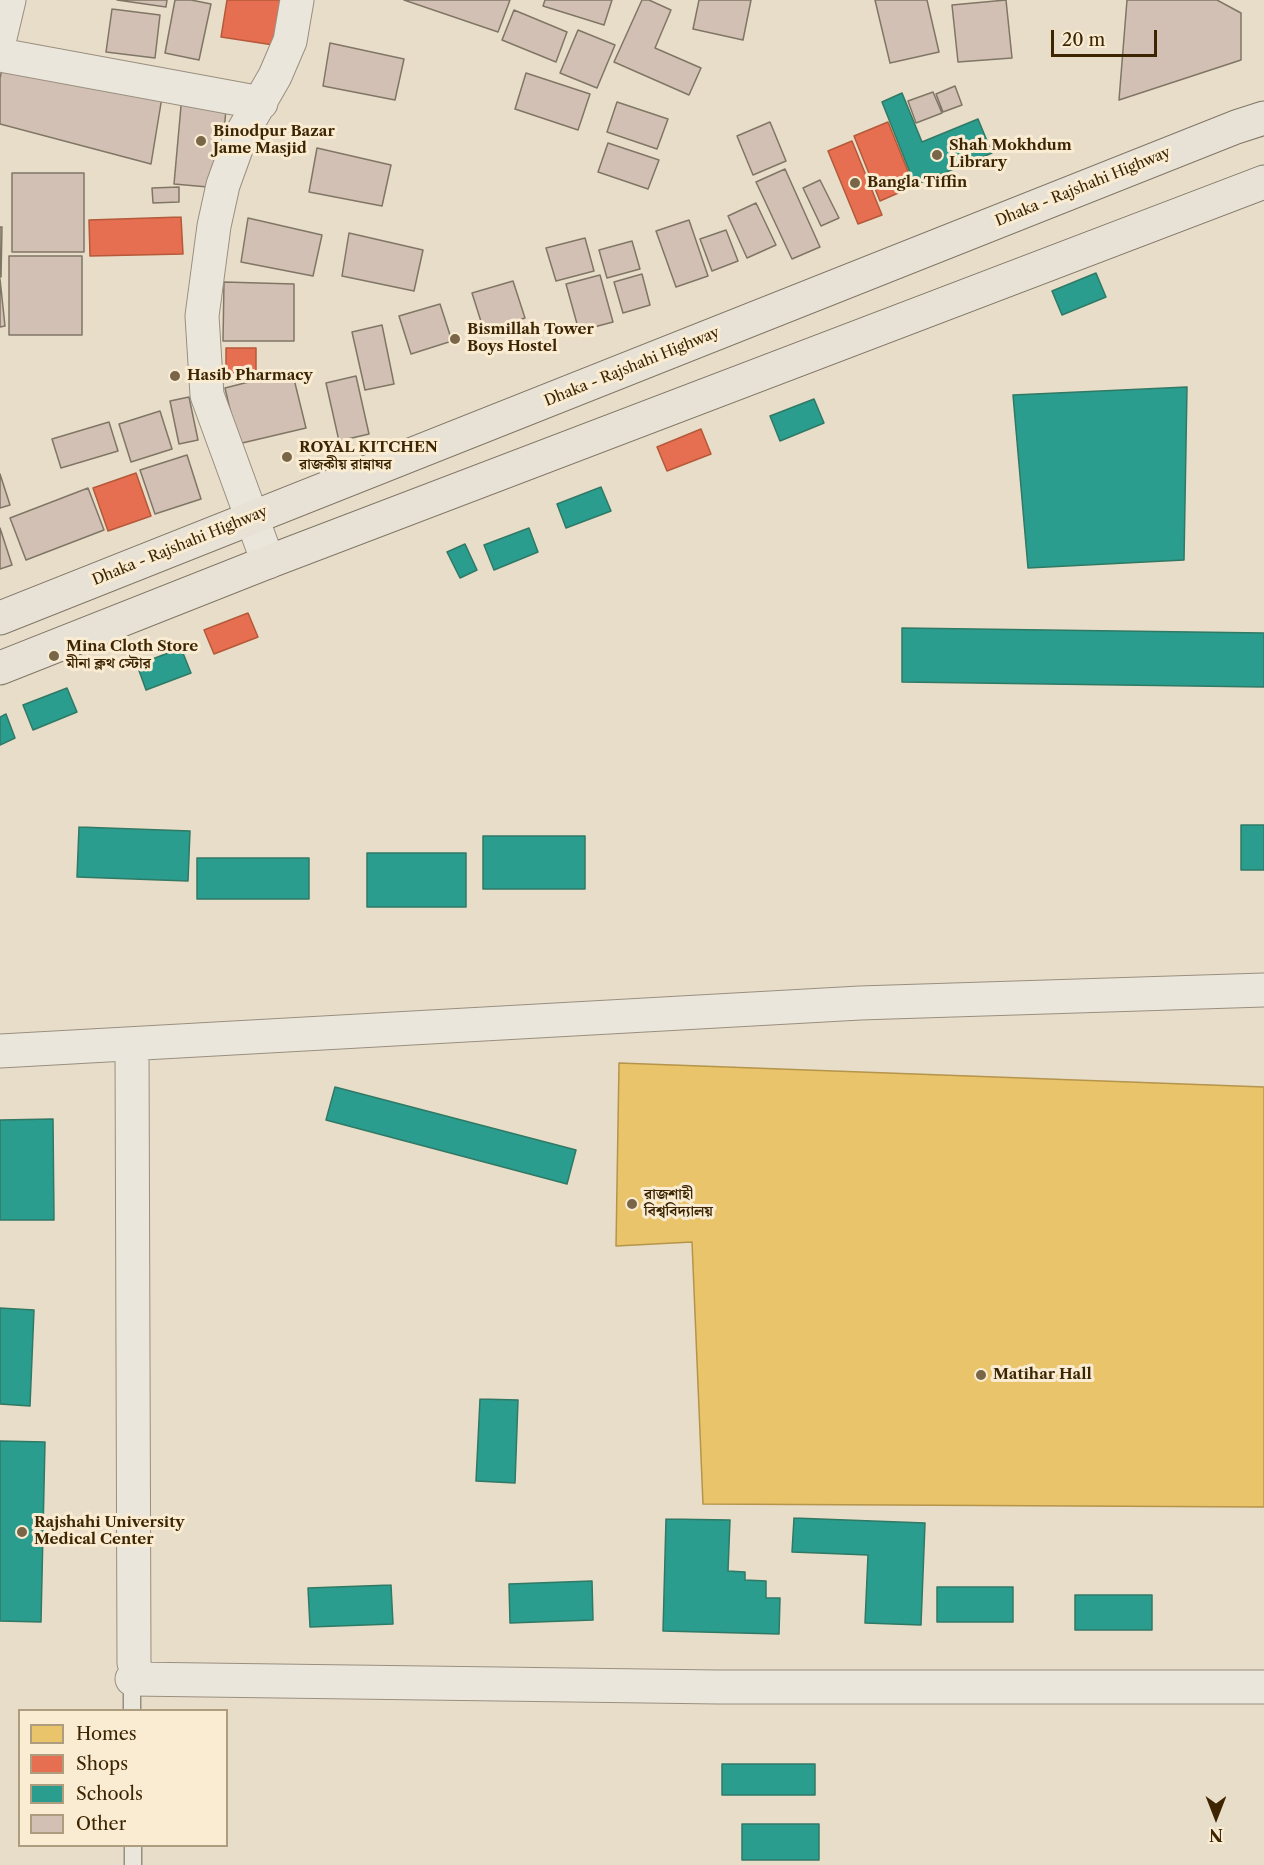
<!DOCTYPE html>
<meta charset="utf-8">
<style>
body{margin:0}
#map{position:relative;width:1264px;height:1865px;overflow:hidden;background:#e8ddc8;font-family:"Libre Caslon Text",serif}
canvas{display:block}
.legend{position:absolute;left:18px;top:1709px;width:210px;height:138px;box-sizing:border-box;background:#f9ecd2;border:2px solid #ae9c7f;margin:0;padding:8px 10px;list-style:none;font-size:18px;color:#3d2502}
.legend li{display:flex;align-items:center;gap:12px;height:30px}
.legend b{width:30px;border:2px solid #ae9c7f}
.north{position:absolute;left:1186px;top:1787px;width:60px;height:60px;-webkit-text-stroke:4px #f9ecd2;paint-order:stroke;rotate:180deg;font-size:16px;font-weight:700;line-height:24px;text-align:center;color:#3d2502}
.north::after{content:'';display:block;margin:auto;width:21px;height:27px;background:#3d2502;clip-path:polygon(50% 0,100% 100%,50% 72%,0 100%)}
.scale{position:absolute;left:1051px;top:30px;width:106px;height:27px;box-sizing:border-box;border:3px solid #3d2502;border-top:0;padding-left:8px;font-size:18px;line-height:21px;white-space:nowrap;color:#3d2502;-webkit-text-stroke:4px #f9ecd2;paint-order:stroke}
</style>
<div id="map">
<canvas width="1264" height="1865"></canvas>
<ul class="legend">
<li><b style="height:16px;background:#e9c46a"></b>Homes</li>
<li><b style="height:16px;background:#e76f51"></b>Shops</li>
<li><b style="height:16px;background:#2a9d8f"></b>Schools</li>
<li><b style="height:16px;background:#d1c0b3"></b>Other</li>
</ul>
<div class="north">N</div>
<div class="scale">20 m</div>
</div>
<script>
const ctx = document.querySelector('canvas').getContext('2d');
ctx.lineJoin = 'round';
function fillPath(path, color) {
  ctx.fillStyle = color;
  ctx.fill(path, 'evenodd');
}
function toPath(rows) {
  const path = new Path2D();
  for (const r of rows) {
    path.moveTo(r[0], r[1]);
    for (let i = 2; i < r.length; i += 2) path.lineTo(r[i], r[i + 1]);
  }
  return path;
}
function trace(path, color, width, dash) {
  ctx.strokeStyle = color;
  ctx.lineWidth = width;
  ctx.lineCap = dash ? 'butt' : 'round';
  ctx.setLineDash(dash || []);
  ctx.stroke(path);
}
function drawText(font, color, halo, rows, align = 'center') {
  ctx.font = font + ' "Libre Caslon Text","Noto Serif Bengali",serif';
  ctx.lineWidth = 6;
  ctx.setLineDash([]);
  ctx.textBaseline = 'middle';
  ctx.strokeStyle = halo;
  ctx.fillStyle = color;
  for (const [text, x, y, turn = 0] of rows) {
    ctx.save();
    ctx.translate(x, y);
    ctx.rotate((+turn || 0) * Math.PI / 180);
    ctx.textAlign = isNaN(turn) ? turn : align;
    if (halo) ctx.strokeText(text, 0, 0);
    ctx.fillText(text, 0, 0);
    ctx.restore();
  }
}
const homes = toPath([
 [619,1063,1264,1087,1264,1507,703,1504,692,1242,616,1246,619,1063]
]);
fillPath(homes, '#e9c46a');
trace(homes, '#b5944b', 1.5);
const shops = toPath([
 [227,0,288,0,280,46,221,37,227,0],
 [888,122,914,186,880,201,854,136,888,122],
 [852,141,882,215,858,224,828,151,852,141],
 [181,217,183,254,90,256,89,220,181,217],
 [226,348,256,348,256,373,226,373,226,348],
 [701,429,711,454,667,471,657,447,701,429],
 [136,473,151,516,108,531,93,488,136,473],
 [248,613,258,637,214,654,204,630,248,613]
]);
fillPath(shops, '#e76f51');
trace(shops, '#b45939', 1.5);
const schools = toPath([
 [902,93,922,142,978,119,992,153,915,185,882,102,902,93],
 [1096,273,1106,297,1062,315,1052,291,1096,273],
 [1187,387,1184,560,1028,568,1013,395,1187,387],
 [814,399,824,423,780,441,770,416,814,399],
 [601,487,611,511,566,528,557,504,601,487],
 [529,528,538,552,494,570,484,545,529,528],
 [465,544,477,570,460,578,447,552,465,544],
 [902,628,1264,633,1264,687,902,682,902,628],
 [181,648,191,673,146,690,137,665,181,648],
 [67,688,77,712,33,730,23,705,67,688],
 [6,714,15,738,0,745,0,717,6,714],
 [1241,825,1264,825,1264,870,1241,870,1241,825],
 [79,827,190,831,188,881,77,877,79,827],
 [483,836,585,836,585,889,483,889,483,836],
 [367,853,466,853,466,907,367,907,367,853],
 [197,858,309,858,309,899,197,899,197,858],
 [335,1087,576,1150,567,1184,326,1120,335,1087],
 [53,1119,54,1220,0,1220,0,1120,53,1119],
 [0,1308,34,1310,30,1406,0,1404,0,1308],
 [480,1399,518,1400,515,1483,476,1481,480,1399],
 [0,1441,45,1442,41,1622,0,1621,0,1441],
 [794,1518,925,1523,921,1625,865,1623,868,1555,792,1552,794,1518],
 [666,1519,730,1520,728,1571,745,1572,745,1580,766,1581,766,1598,780,1598,779,1634,663,1631,666,1519],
 [592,1581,593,1620,510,1623,509,1584,592,1581],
 [391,1585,393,1624,310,1627,308,1588,391,1585],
 [937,1587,1013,1587,1013,1622,937,1622,937,1587],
 [1075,1595,1152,1595,1152,1630,1075,1630,1075,1595],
 [722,1764,815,1764,815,1795,722,1795,722,1764],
 [742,1824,819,1824,819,1860,742,1860,742,1824]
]);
fillPath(schools, '#2a9d8f');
trace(schools, '#307965', 1.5);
const building = toPath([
 [117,0,167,0,166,7,117,0],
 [175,0,191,0,211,4,199,60,165,53,175,0],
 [404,0,510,0,498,32,404,0],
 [545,0,612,0,604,25,543,6,545,0],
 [642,0,649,0,671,10,655,48,701,68,689,95,614,62,642,0],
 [699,0,751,0,743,40,693,29,699,0],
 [875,0,927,0,939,52,890,63,875,0],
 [1006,0,1012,58,958,62,952,5,1006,0],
 [1127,0,1217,0,1241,13,1241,60,1119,100,1127,0],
 [112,9,160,15,155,58,106,52,112,9],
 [514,10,567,32,556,62,502,40,514,10],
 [578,30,615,45,597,88,560,73,578,30],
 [330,43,404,59,395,100,323,86,330,43],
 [3,65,163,91,151,164,0,124,0,78,3,65],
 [526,73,590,94,578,130,515,109,526,73],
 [955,86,962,105,943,112,936,94,955,86],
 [933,92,942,113,916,123,908,101,933,92],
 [182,95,227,98,219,188,174,184,182,95],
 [617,102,668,119,657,149,607,132,617,102],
 [770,122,786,161,753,175,737,136,770,122],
 [608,143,659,160,648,189,598,172,608,143],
 [317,148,391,165,382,206,309,192,317,148],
 [785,169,820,247,792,259,756,182,785,169],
 [12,173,84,173,84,252,12,252,12,173],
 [820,180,839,218,821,226,803,188,820,180],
 [179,187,179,202,153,203,152,188,179,187],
 [756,203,776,245,747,258,728,216,756,203],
 [248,218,322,235,313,276,241,262,248,218],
 [689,220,708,276,676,287,656,231,689,220],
 [0,227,2,227,1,277,0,277,0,227],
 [726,230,738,261,712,271,700,239,726,230],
 [349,233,423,250,414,291,342,276,349,233],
 [585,238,594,271,556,281,546,248,585,238],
 [632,241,640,269,607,278,599,250,632,241],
 [9,256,82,256,82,335,9,335,9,256],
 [642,274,650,305,623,313,614,282,642,274],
 [600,275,613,322,579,331,566,284,600,275],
 [0,279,5,326,0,327,0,279],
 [513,281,525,318,484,331,472,293,513,281],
 [224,282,294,284,294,341,223,341,224,282],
 [440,304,452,341,411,354,399,316,440,304],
 [382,325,394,384,365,390,352,332,382,325],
 [292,371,306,428,238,444,225,388,292,371],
 [356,376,369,434,339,441,326,383,356,376],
 [189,397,198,440,179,444,170,401,189,397],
 [160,411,172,449,131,462,119,424,160,411],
 [109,422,118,451,61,468,52,439,109,422],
 [187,455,201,499,155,514,140,470,187,455],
 [0,474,10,505,0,508,0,474],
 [88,488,104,530,26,560,10,518,88,488],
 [0,528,12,565,0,569,0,528]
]);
fillPath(building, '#d1c0b3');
trace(building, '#807666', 1.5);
const service = toPath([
 [132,1679,132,1710],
 [133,1846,133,1865]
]);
const minor = toPath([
 [0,38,9,0],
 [0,55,261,103],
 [268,562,207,395,202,316,214,226,223,185,241,135,275,76,290,41,297,0],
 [132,1044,134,1663],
 [0,1051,860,1003,1264,990],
 [132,1679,719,1687,1264,1687]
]);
const trunk = toPath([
 [0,618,1236,127,1264,118],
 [0,668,268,562,1264,182]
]);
trace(service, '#998f7f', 19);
trace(minor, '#998f7f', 35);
trace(trunk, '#807666', 35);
trace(service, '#ebe6dc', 16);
trace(minor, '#ebe6dc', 33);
trace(trunk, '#e8e2d6', 33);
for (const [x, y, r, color] of [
 [201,141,6,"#796547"],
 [937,155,6,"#796547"],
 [855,183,6,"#796547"],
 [455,339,6,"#796547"],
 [175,376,6,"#796547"],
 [287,457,6,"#796547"],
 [54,656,6,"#796547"],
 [632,1204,6,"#796547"],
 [981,1375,6,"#796547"],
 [22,1532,6,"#796547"]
]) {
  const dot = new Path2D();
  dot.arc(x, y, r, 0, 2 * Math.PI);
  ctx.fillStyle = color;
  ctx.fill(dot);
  trace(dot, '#f9ecd2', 2);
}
drawText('bold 15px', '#3d2502', '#f9ecd2', [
 ["Binodpur Bazar",213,132],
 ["Jame Masjid",213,149],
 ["Shah Mokhdum",949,146],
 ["Library",949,163],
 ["Bangla Tiffin",867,183],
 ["Bismillah Tower",467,330],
 ["Boys Hostel",467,347],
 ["Hasib Pharmacy",187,376],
 ["ROYAL KITCHEN",299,448],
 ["রাজকীয় রান্নাঘর",299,465],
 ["Mina Cloth Store",66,647],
 ["মীনা ক্লথ স্টোর",66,664],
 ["রাজশাহী",644,1195],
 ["বিশ্ববিদ্যালয়",644,1212],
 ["Matihar Hall",993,1375],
 ["Rajshahi University",34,1523],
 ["Medical Center",34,1540]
], 'left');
drawText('15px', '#3d2502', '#f9ecd2', [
 ["Dhaka - Rajshahi Highway",1083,187,-22],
 ["Dhaka - Rajshahi Highway",632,367,-22],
 ["Dhaka - Rajshahi Highway",180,546,-22]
]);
</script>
